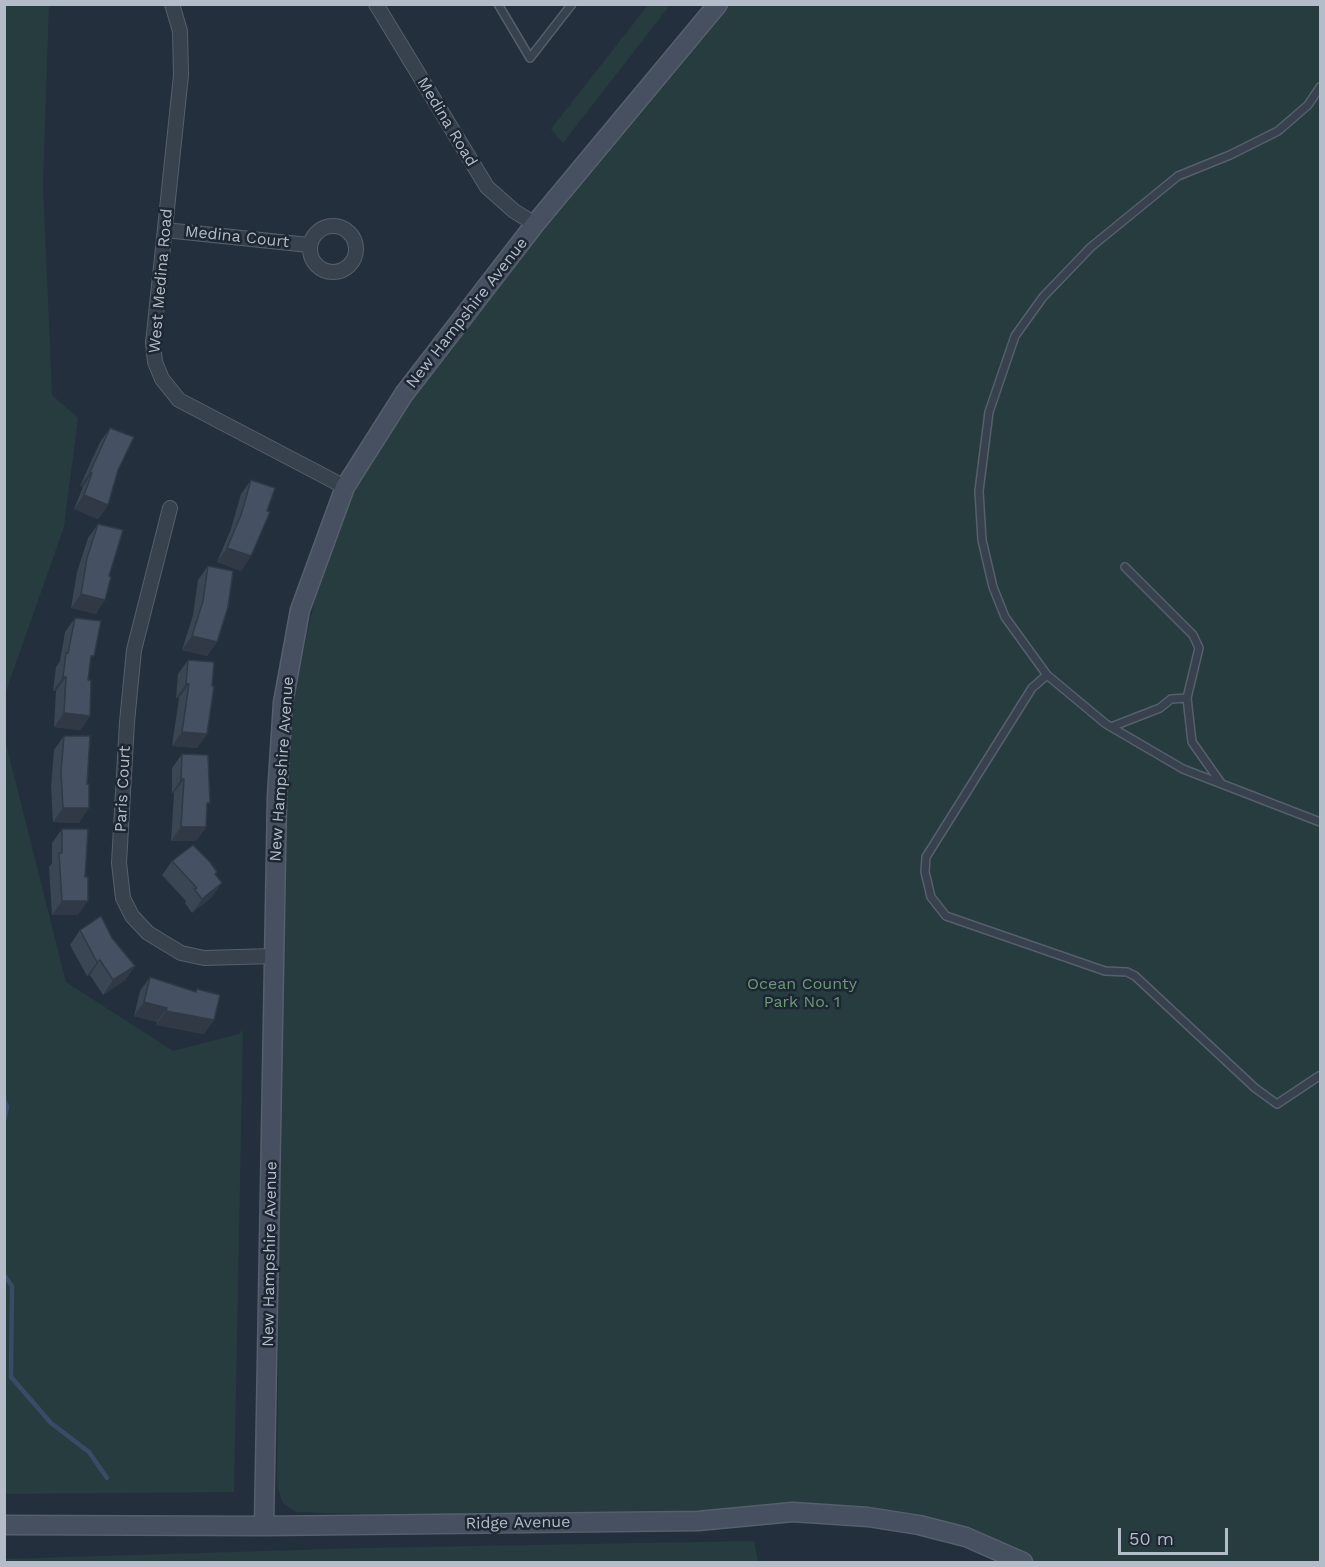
<!DOCTYPE html>
<style>
body{margin:0}
#map{position:relative;width:1325px;height:1567px;overflow:hidden;background:#242f3e;font-family:"Work Sans",sans-serif}
canvas{display:block}
.frame{position:absolute;inset:0;border:6px solid #b4bcc9;pointer-events:none}
.scale{position:absolute;left:1118px;top:1528px;width:110px;height:27px;box-sizing:border-box;border:3px solid #b4bcc9;border-top:0;padding-left:8px;font-size:18px;line-height:21px;white-space:nowrap;color:#b4bcc9;-webkit-text-stroke:4px #1d2633;paint-order:stroke}
</style>
<div id="map">
<canvas width="1325" height="1567"></canvas>
<div class="frame"></div>
<div class="scale">50 m</div>
</div>
<script>
const ctx = document.querySelector('canvas').getContext('2d');
ctx.lineJoin = 'round';
function fillPath(path, color) {
  ctx.fillStyle = color;
  ctx.fill(path, 'evenodd');
}
function toPath(rows) {
  const path = new Path2D();
  for (const r of rows) {
    if (r.length === 3) {
      path.moveTo(r[0] + r[2], r[1]);
      path.arc(r[0], r[1], r[2], 0, 2 * Math.PI);
      continue;
    }
    path.moveTo(r[0], r[1]);
    for (let i = 2; i < r.length; i += 2) path.lineTo(r[i], r[i + 1]);
  }
  return path;
}
function trace(path, color, width, dash) {
  ctx.strokeStyle = color;
  ctx.lineWidth = width;
  ctx.lineCap = dash ? 'butt' : 'round';
  ctx.setLineDash(dash || []);
  ctx.stroke(path);
}
function drawText(font, color, halo, rows, align = 'center') {
  ctx.font = font + ' "Work Sans",sans-serif';
  ctx.lineWidth = 5;
  ctx.setLineDash([]);
  ctx.textBaseline = 'middle';
  ctx.strokeStyle = halo;
  ctx.fillStyle = color;
  for (const [text, x, y, turn = 0] of rows) {
    ctx.save();
    ctx.translate(x, y);
    ctx.rotate((+turn || 0) * Math.PI / 180);
    ctx.textAlign = isNaN(turn) ? turn : align;
    if (halo) ctx.strokeText(text, 0, 0);
    ctx.fillText(text, 0, 0);
    ctx.restore();
  }
}
fillPath(toPath([
 [5,4,49,5,43,184,52,395,78,418,64,527,5,694],
 [648,5,670,5,563,143,551,129],
 [718,5,1320,5,1320,1562,1023,1562,868,1517,698,1521,323,1513,296,1512,283,1503,277,1486,284,798,291,705,333,518,368,447],
 [5,740,66,982,173,1051,239,1034,243,1030,234,1492,5,1494],
 [754,1541,758,1562,4,1562,5,1559,363,1548]
]), '#263c3f');
trace(toPath([
 [4,1100,7,1107,4,1120],
 [4,1275,12,1286,11,1377,51,1423,89,1452,107,1478]
]), '#394c67', 4.5);
const lane = toPath([
 [498,4,530,58,572,4],
 [1320,87,1308,105,1278,131,1230,155,1178,176,1091,247,1043,297,1015,336,989,412,979,491,982,540,993,587,1005,617,1047,675,1106,724,1183,769,1320,822],
 [1125,567,1193,635,1199,648,1187,698],
 [1047,675,1032,688,926,857,925,872,931,897,946,916,1105,971,1127,972,1135,976,1255,1088,1277,1104,1319,1076,1320,1077],
 [1111,727,1160,708,1171,699,1187,698,1192,742,1221,783]
]);
const street = toPath([
 [172,4,180,31,181,75,153,343,155,362,162,379,179,400,345,487],
 [376,4,487,187,514,211,535,224],
 [333,249,23],
 [165,230,309,245],
 [170,508,134,650,127,722,119,863,123,898,132,916,148,933,181,953,204,958,274,956]
]);
const secondary = toPath([
 [4,1525,264,1526,698,1521,793,1512,868,1517,919,1525,966,1537,1023,1562],
 [264,1526,277,796,283,703,300,610,345,487,404,394,535,224,718,4]
]);
trace(lane, '#565f6c', 10);
trace(street, '#565f6c', 16);
trace(secondary, '#565f6c', 21);
trace(lane, '#38414e', 7);
trace(street, '#38414e', 14);
trace(secondary, '#465061', 18);
fillPath(toPath([
 [110,428,118,470,108,505,98,519,74,509,83,487,80,486,100,442],
 [251,480,251,556,241,571,217,562,231,529,241,494],
 [98,524,109,576,96,614,71,608,77,572,88,538],
 [208,566,217,642,207,656,182,650,193,615,198,580],
 [75,618,88,680,90,716,80,730,54,727,56,691,53,691,56,667,60,661,65,632],
 [188,660,207,734,197,748,172,746,179,698,176,698,178,674],
 [64,736,87,784,79,823,53,822,51,786,54,750],
 [182,754,207,807,206,827,196,841,171,841,174,793,172,793,172,768],
 [62,829,78,915,52,915,49,867,52,863,52,843],
 [172,861,217,872,215,874,212,897,192,913,185,903,186,901,162,875],
 [80,930,112,938,135,966,125,980,103,995,90,975,87,976,70,945],
 [150,977,195,992,197,989,214,1020,204,1034,156,1025,157,1022,134,1016,140,991]
]), '#3b4654');
fillPath(toPath([
 [90,472,92,473,83,487,80,486],
 [84,495,108,505,98,519,74,509],
 [227,548,251,556,241,571,217,562],
 [81,594,105,600,96,614,71,608],
 [192,636,217,642,207,656,182,650],
 [63,677,66,677,56,691,53,691],
 [186,684,189,684,179,698,176,698],
 [64,713,90,716,80,730,54,727],
 [182,732,207,734,197,748,172,746],
 [181,779,184,779,174,793,172,793],
 [63,808,89,808,79,823,53,822],
 [181,827,206,827,196,841,171,841],
 [222,883,212,897,192,913,202,899],
 [62,901,88,901,78,915,52,915],
 [100,960,90,975,87,976,97,962],
 [135,966,125,980,103,995,113,980],
 [144,1002,167,1008,157,1022,134,1016],
 [166,1011,214,1020,204,1034,156,1025]
]), '#303945');
const building = toPath([
 [110,428,134,437,118,470,108,505,84,495,92,473,90,472,110,428],
 [251,480,275,488,267,511,270,512,251,556,227,548,241,515,251,480],
 [98,524,123,530,109,576,111,577,105,600,81,594,87,558,98,524],
 [208,566,233,571,228,607,217,642,192,636,203,601,208,566],
 [75,618,101,621,94,656,91,656,88,680,91,680,90,716,64,713,66,677,63,677,66,653,68,653,75,618],
 [188,660,214,662,212,686,214,686,207,734,182,732,189,684,186,684,188,660],
 [64,736,90,736,87,784,89,784,89,808,63,808,61,772,64,736],
 [182,754,208,755,210,803,207,803,206,827,181,827,184,779,181,779,182,754],
 [62,829,88,829,85,877,88,877,88,901,62,901,59,853,62,853,62,829],
 [193,845,210,862,217,872,215,874,222,883,202,899,194,889,197,888,172,861,193,845],
 [101,916,112,938,135,966,113,980,100,960,97,962,80,930,101,916],
 [150,977,196,992,197,989,220,995,214,1020,166,1011,167,1008,144,1002,150,977]
]);
fillPath(building, '#455162');
trace(building, '#303945', 1.5);
drawText('16px', '#b4bcc9', '#1d2633', [
 ["Medina Road",447,122,59],
 ["Medina Court",237,237,6],
 ["West Medina Road",161,281,-85],
 ["New Hampshire Avenue",467,313,-52],
 ["New Hampshire Avenue",282,769,-86],
 ["Paris Court",123,789,-87],
 ["New Hampshire Avenue",270,1254,-89],
 ["Ridge Avenue",518,1523,-1]
]);
drawText('16px', '#6b9a76', '#1d2633', [
 ["Ocean County",802,984],
 ["Park No. 1",802,1002]
]);
</script>
